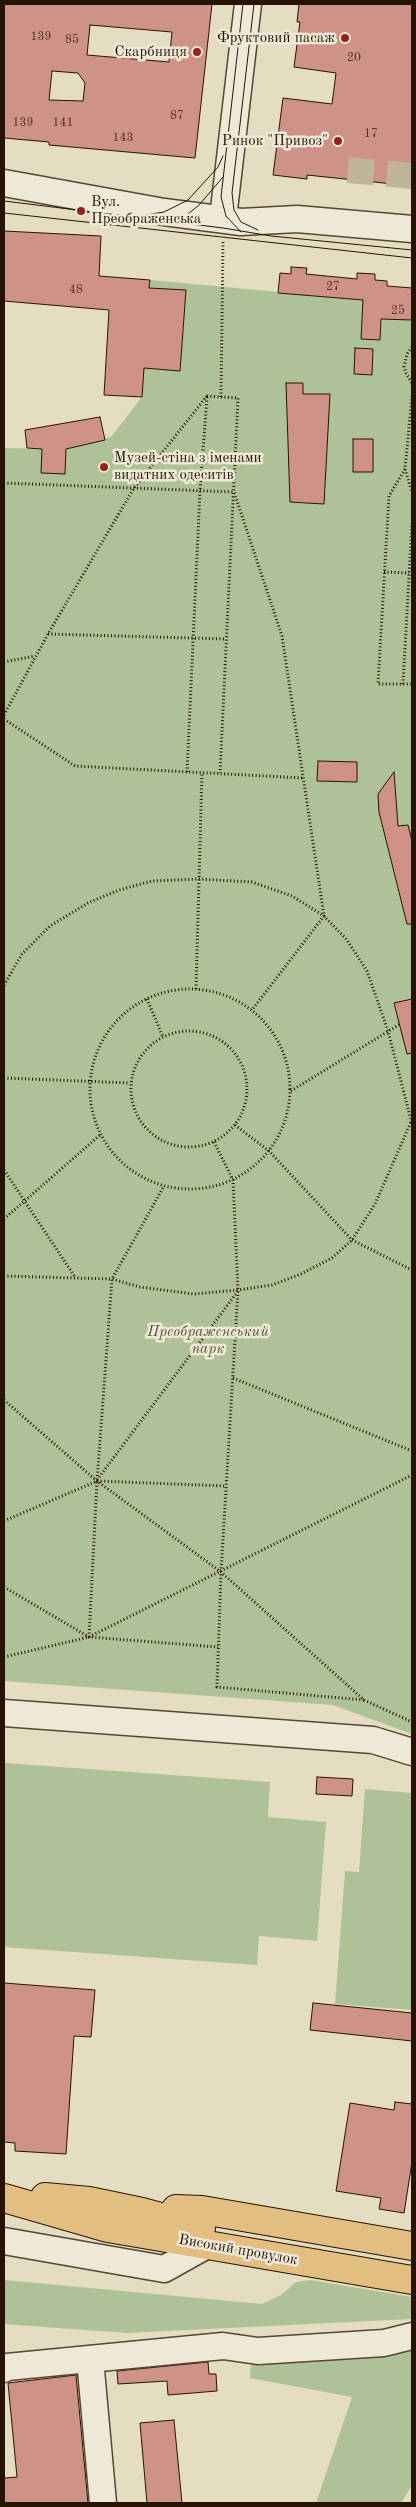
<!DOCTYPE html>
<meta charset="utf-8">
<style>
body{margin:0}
#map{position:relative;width:416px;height:2507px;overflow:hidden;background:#e5ddc1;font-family:"Old Standard TT",serif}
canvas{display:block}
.frame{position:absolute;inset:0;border:5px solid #271303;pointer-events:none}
</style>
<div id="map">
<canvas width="416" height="2507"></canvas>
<div class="frame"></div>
</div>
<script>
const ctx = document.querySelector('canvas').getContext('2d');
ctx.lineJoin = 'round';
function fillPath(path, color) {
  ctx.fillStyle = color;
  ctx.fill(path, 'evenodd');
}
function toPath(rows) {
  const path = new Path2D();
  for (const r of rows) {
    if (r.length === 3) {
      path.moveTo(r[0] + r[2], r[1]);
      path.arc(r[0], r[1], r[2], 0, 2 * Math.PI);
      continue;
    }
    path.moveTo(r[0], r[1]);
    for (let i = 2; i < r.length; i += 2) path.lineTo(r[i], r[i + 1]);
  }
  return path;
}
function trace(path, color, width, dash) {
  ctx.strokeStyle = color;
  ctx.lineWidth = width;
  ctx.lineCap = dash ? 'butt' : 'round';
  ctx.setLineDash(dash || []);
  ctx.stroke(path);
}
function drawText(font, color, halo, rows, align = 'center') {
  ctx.font = font + ' "Old Standard TT",serif';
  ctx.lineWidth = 5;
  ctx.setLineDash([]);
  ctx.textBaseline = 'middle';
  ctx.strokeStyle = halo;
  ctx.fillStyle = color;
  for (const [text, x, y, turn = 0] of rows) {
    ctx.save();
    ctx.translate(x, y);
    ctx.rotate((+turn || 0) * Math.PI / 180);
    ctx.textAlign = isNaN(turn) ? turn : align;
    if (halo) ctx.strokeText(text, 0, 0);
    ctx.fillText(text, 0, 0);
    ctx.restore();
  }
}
fillPath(toPath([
 [150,280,385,302,405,302,405,287,412,288,412,1734,333,1705,4,1681,4,448,42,449,65,474,66,449,111,437,142,397],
 [4,1763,270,1782,268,1817,326,1822,317,1941,259,1936,257,1965,4,1947],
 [365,1789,412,1793,412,2010,335,2004,345,1871,359,1872],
 [4,2280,262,2304,281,2295,296,2282,310,2280,412,2297,412,2319,126,2333,4,2324],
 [412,2348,412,2485,401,2503,316,2503,352,2397,250,2378,251,2362,380,2356]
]), '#afc297');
const building = toPath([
 [4,4,212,4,195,158,49,145,49,142,4,138,4,4],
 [90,25,172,32,169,62,87,55,90,25],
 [52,71,78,73,85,83,83,101,49,100,52,71],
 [299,4,412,4,412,186,307,175,307,179,273,175,283,98,332,104,336,73,294,67,300,22,297,22,299,4],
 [4,231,101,236,99,276,150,280,149,288,186,290,180,371,144,368,142,397,104,395,109,310,4,301,4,231],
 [291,267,307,268,306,274,357,279,357,273,375,274,375,280,387,281,387,286,412,288,412,320,381,319,380,340,361,339,363,300,278,293,280,273,291,274,291,267],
 [355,348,373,349,372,375,354,374,355,348],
 [286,383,303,383,303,394,330,394,324,504,290,502,286,383],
 [100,417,105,440,66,449,65,474,41,473,42,449,27,448,25,430,100,417],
 [353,439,373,439,373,472,353,472,353,439],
 [318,761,357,762,357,782,317,781,318,761],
 [394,772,398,826,408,825,412,841,412,924,407,924,379,812,378,794,394,772],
 [412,999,412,1053,407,1054,394,1003,412,999],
 [317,1777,353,1779,352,1796,316,1794,317,1777],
 [4,1983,95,1990,91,2037,74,2036,66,2154,15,2151,15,2143,4,2142,4,1983],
 [313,2003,412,2013,412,2041,310,2030,313,2003],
 [395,2102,412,2104,412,2162,404,2213,379,2209,381,2198,336,2191,350,2103,394,2110,395,2102],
 [208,2362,209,2374,216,2374,217,2391,168,2395,167,2381,118,2384,117,2371,208,2362],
 [76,2375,88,2503,4,2503,4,2478,17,2477,8,2383,76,2375],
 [174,2420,182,2503,147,2503,140,2423,174,2420]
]);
fillPath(building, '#ce9288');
trace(building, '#271303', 1);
trace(toPath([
 [348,170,412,176]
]), '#bfb59b', 26, [26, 13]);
const minor = toPath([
 [4,183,164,212,241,222,297,219,412,229],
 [223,218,248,4],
 [4,1713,373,1740,412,1752],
 [4,2241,164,2269,207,2245],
 [90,2359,103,2503],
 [4,2369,7,2367,223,2346,258,2351,384,2343,412,2336]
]);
const major = toPath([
 [45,2197,89,2201,142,2212,201,2228],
 [4,2198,108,2228,412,2280],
 [176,2209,202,2210,412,2246]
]);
trace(minor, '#564632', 29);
trace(major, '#271303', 30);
trace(toPath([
 [412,347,407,354,404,367,406,373,412,383],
 [207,396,238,398,220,773],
 [412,396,405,469,412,492],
 [221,397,223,240],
 [405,469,389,496,378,684,412,684],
 [4,483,234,492,282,636,324,916,252,1010],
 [384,572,409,573],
 [48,634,226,639],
 [4,662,35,656],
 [403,684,412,523],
 [4,715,48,634,134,488,207,396],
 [4,719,75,766,303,778],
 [187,772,200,491,207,397],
 [4,985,22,954,50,926,88,903,119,890,152,881,198,879,252,882,292,896,324,916,347,940,367,971,388,1031,412,1124],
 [190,1089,100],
 [196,989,202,772],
 [147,999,163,1037],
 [189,1089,58],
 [4,1078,130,1083],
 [291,1091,400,1024],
 [235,1125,269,1151,352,1240,412,1270],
 [214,1142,233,1180,238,1290,221,1572,217,1687,364,1700],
 [4,1170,75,1277],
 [4,1219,100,1135],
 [4,1276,112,1279,140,1287,194,1294,238,1290,272,1285,301,1274,332,1258,352,1240,375,1204,411,1122],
 [233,1378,412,1451],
 [4,1400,97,1481,221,1572,364,1700,412,1722],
 [97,1480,238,1291],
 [4,1521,97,1481,226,1486],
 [4,1587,89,1637,218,1647],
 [89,1637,97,1481,112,1279,164,1186],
 [4,1657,89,1637,412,1475]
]), '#271303', 3, [1, 2.5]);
trace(minor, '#eee9d7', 26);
trace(major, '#e2be80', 28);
trace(toPath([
 [254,4,232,193,234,210,241,222,258,230],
 [4,201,223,228,271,236,412,250],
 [4,213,412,258],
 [145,215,164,212,188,200,218,167,223,156],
 [173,220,188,214,199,205,223,177],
 [241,232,226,216,221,197,243,4]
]), '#271303', 1);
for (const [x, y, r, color] of [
 [345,38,5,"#8f2418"],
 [197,52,5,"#8f2418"],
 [338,141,5,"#8f2418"],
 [81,211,5,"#8f2418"],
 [104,467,5,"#8f2418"]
]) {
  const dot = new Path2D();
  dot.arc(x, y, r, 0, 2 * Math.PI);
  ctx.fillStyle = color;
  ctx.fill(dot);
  trace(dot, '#eee9d7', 2);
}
drawText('12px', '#513324', null, [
 ["139",41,37],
 ["85",72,40],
 ["20",354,58],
 ["87",177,116],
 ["139",23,123],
 ["141",63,123],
 ["17",371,134],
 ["143",123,138],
 ["27",333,287],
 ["48",76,290],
 ["25",398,311]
]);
drawText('15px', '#271303', '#eee9d7', [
 ["Фруктовий пасаж",335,38],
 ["Скарбниця",187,52],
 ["Ринок \"Привоз\"",328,141],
 ["Вул.",91,202,"left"],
 ["Преображенська",91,219,"left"],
 ["Музей-стіна з іменами",114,458,"left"],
 ["видатних одеситів",114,475,"left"]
], 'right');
drawText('italic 15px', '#575037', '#eee9d7', [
 ["Преображенський",208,1332],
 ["парк",208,1349]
]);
drawText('15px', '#271303', '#eee9d7', [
 ["Високий провулок",238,2250,10]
]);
</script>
